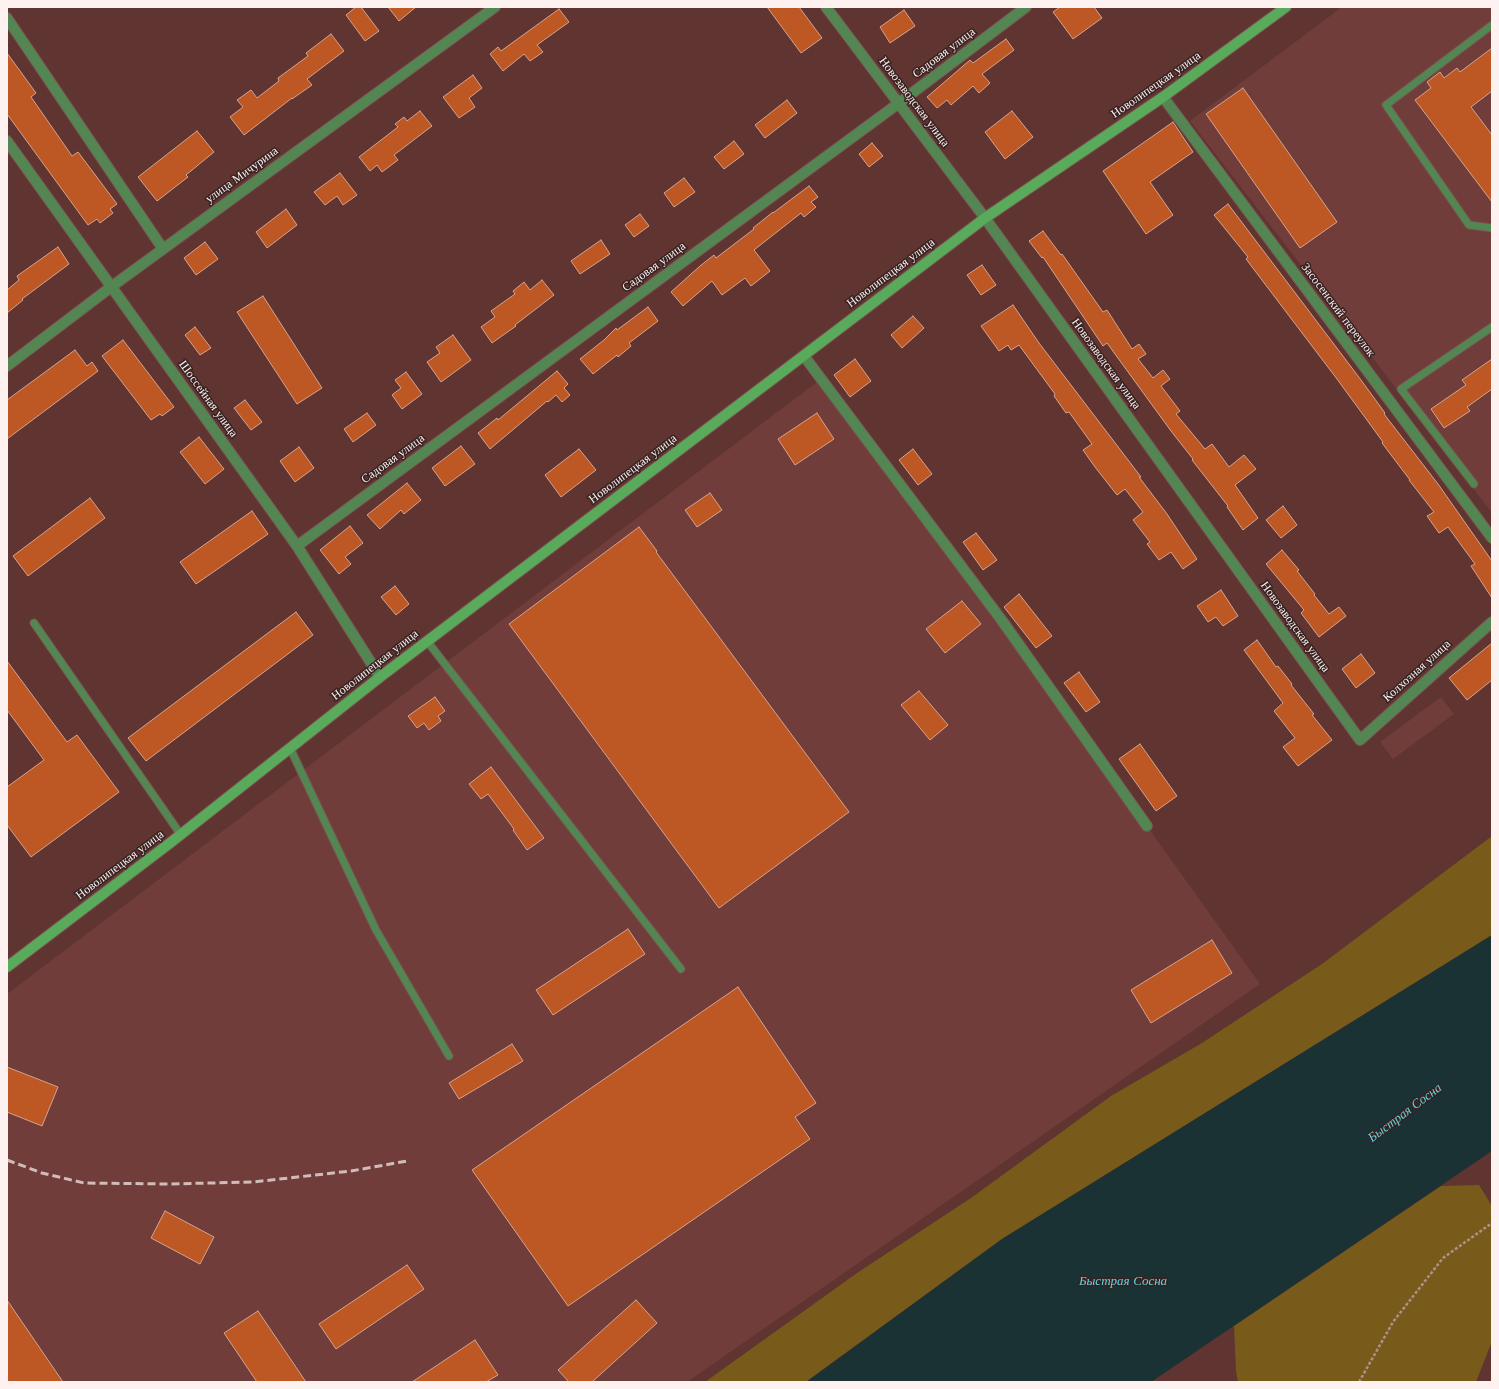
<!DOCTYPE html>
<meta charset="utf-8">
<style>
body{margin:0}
#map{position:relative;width:1499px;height:1389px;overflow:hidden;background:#603431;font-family:"Libre Baskerville",serif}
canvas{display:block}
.frame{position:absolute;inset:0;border:8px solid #fdf2f0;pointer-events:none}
</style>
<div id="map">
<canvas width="1499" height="1389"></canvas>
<div class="frame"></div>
</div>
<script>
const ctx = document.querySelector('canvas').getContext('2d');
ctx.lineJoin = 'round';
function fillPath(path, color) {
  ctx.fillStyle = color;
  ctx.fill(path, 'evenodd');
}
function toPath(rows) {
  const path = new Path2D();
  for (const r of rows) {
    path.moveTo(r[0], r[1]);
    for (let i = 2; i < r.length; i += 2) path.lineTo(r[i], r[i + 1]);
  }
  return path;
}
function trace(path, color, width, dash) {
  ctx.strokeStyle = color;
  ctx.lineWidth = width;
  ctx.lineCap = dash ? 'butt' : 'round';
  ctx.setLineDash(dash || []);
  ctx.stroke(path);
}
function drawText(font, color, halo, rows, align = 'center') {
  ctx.font = font + ' "Libre Baskerville",serif';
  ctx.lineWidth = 3;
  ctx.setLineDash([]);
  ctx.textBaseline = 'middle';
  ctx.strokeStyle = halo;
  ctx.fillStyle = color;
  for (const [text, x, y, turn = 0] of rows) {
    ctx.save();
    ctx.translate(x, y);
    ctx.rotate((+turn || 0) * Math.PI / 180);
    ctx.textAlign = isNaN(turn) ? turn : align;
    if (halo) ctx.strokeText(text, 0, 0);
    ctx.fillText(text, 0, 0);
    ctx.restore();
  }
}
fillPath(toPath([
 [1342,7,1492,7,1492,513,1190,121],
 [821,379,1147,826,1260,984,687,1382,7,1382,7,994],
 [1441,697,1454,714,1393,759,1380,742]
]), '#703d3a');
fillPath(toPath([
 [1492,836,1492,935,1002,1239,806,1382,705,1382,857,1273,971,1198,1111,1096,1202,1043,1322,964],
 [1479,1185,1492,1206,1492,1341,1476,1382,1238,1382,1236,1371,1234,1326,1441,1186]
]), '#785b1a');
fillPath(toPath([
 [1492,935,1492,1151,1151,1382,806,1382,1002,1239]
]), '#1b3234');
const building = toPath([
 [356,7,361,7,379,31,365,41,346,15,356,7],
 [388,7,416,7,399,21,388,7],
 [767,7,799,7,822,38,801,53,767,7],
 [1060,7,1094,7,1102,18,1073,39,1053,12,1060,7],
 [559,9,569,22,537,45,543,52,530,61,524,54,503,71,490,54,498,47,501,51,559,9],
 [904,10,915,26,890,43,880,27,904,10],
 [331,34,344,51,307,79,312,85,292,99,292,98,244,135,230,117,243,107,237,100,251,90,257,98,279,81,278,78,308,56,306,53,331,34],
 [1006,39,1014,50,982,74,990,83,979,93,973,86,951,105,947,100,937,108,927,97,970,60,973,63,1006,39],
 [1492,48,1492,91,1471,107,1492,135,1492,202,1415,100,1431,88,1427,82,1440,72,1444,78,1457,68,1460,72,1492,48],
 [7,53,36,93,31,97,72,156,78,152,117,204,110,209,113,213,100,223,97,219,88,225,7,114,7,53],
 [473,75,482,88,469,98,475,107,459,118,443,97,473,75],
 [1243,88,1337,222,1300,248,1206,114,1243,88],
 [787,100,797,113,765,138,755,125,787,100],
 [420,111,432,126,394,155,398,160,382,172,377,165,370,171,359,157,398,127,395,124,404,117,407,121,420,111],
 [1012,111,1033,137,1005,159,985,132,1012,111],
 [1173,122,1193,152,1150,182,1173,215,1146,234,1103,171,1173,122],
 [197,131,214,152,186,175,188,177,157,201,138,177,197,131],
 [734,141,744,154,724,169,714,157,734,141],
 [872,143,883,156,869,167,859,154,872,143],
 [340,173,357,195,343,205,337,196,325,205,314,192,340,173],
 [684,178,695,192,674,207,664,193,684,178],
 [809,186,818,197,811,202,816,207,804,217,801,213,754,250,770,271,751,286,745,278,722,295,712,281,683,306,671,292,700,266,714,255,716,258,754,229,753,228,773,212,773,213,809,186],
 [1228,204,1361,380,1385,413,1384,414,1438,484,1492,561,1492,598,1471,566,1475,564,1448,527,1439,533,1427,516,1434,512,1409,480,1410,480,1382,443,1383,442,1337,379,1246,259,1248,257,1214,215,1228,204],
 [286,209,297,225,267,248,256,232,286,209],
 [640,214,649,226,634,237,625,225,640,214],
 [1043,231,1061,255,1062,254,1103,312,1107,310,1132,349,1139,344,1146,354,1138,359,1153,378,1163,370,1170,379,1161,386,1180,411,1176,414,1205,449,1212,444,1229,467,1244,455,1256,469,1235,485,1258,518,1243,530,1227,507,1228,506,1192,460,1193,459,1171,431,1107,343,1103,346,1043,257,1042,258,1029,241,1043,231],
 [601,240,610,254,580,274,571,261,601,240],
 [205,242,218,259,196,275,184,258,205,242],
 [58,247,69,264,22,299,23,300,7,313,7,290,19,280,17,276,58,247],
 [982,265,996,285,981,295,967,275,982,265],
 [542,280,554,295,515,325,516,326,492,343,481,327,495,317,491,311,515,294,513,291,524,282,530,290,542,280],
 [263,296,322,388,297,404,237,312,263,296],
 [1013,305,1039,343,1141,477,1139,477,1167,514,1197,559,1183,569,1171,552,1159,560,1147,544,1150,542,1133,520,1143,512,1125,489,1117,495,1095,467,1083,450,1092,444,1069,412,1066,413,1054,396,1055,394,1019,345,1011,350,1008,345,999,351,981,326,1013,305],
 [648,307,658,321,629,343,631,346,618,357,617,355,593,374,580,359,604,340,616,328,617,330,648,307],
 [913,316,924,328,902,348,891,335,913,316],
 [195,327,211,348,200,355,185,335,195,327],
 [453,335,471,360,441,382,427,362,440,353,436,347,453,335],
 [123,340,174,407,162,416,160,414,151,420,102,356,123,340],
 [75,350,87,366,92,362,98,371,7,439,7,400,75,350],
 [855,359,871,381,850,397,834,375,855,359],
 [1492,359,1492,389,1467,407,1470,411,1444,428,1431,409,1466,385,1462,380,1492,359],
 [557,371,568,384,564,388,570,395,562,402,556,395,548,402,547,401,490,449,478,433,497,418,498,420,557,371],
 [406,372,422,394,402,409,392,395,401,388,395,380,406,372],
 [245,400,262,422,251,430,234,408,245,400],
 [367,413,376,425,353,442,344,429,367,413],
 [817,413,834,439,795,465,778,439,817,413],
 [199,437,224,469,205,484,180,452,199,437],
 [461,446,475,464,445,486,432,468,461,446],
 [299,447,314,468,295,482,280,461,299,447],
 [579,449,596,470,561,497,545,475,579,449],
 [913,449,932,474,918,485,899,460,913,449],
 [407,483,421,500,404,514,401,510,380,529,367,515,407,483],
 [710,493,722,510,697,527,685,510,710,493],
 [90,498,105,518,28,576,13,556,90,498],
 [1283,506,1297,525,1281,538,1266,520,1283,506],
 [252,511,268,534,196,584,180,562,252,511],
 [350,526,363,543,345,557,351,564,339,574,320,550,350,526],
 [639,527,657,551,656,552,849,812,719,908,509,624,639,527],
 [976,533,997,560,983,570,963,542,976,533],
 [1282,550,1299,570,1297,571,1315,594,1314,595,1329,614,1339,607,1346,616,1319,637,1301,613,1304,610,1266,564,1282,550],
 [395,586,409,604,396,615,381,597,395,586],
 [1221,590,1238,616,1223,626,1216,617,1208,622,1197,606,1221,590],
 [1019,594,1052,636,1036,648,1004,607,1019,594],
 [962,601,981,624,945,653,926,629,962,601],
 [296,612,313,635,146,761,128,738,296,612],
 [1257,640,1276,667,1278,666,1292,684,1291,685,1314,714,1312,715,1332,740,1298,766,1283,747,1295,738,1274,711,1283,703,1244,650,1257,640],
 [1492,643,1492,680,1467,700,1449,678,1492,643],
 [1361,654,1375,673,1356,688,1342,669,1361,654],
 [7,661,67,742,77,735,119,792,31,857,7,825,7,787,44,760,7,710,7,661],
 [1079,672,1100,702,1086,712,1064,683,1079,672],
 [919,691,948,725,930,740,901,705,919,691],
 [435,697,445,711,438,716,441,721,429,730,424,723,417,728,408,716,435,697],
 [1140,744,1177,796,1156,811,1119,759,1140,744],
 [491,767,544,838,527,850,513,830,514,829,488,794,481,799,469,784,491,767],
 [628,929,645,954,553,1015,536,990,628,929],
 [1212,940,1232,973,1151,1023,1131,990,1212,940],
 [738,987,816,1103,795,1117,810,1139,568,1306,472,1170,738,987],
 [512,1044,523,1061,459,1099,449,1083,512,1044],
 [7,1067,58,1087,42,1126,7,1112,7,1067],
 [165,1211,214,1237,200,1264,151,1238,165,1211],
 [407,1265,424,1289,336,1349,319,1324,407,1265],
 [7,1300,63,1382,7,1382,7,1300],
 [636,1300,657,1323,592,1382,569,1382,558,1370,636,1300],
 [258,1311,306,1382,257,1382,224,1333,258,1311],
 [475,1340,498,1375,486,1382,412,1382,475,1340]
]);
fillPath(building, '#bd5724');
trace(building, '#d5a490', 1);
const lane = toPath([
 [1492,25,1386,105,1469,225,1492,228],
 [1474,484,1401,389,1492,327],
 [34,623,181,835],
 [427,641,681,969],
 [290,748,376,930,449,1056]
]);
const street = toPath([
 [826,7,985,218,1360,740,1492,622],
 [7,18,163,249],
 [1163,97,1492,538],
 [7,141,297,546,380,677],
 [804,356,1003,622,1147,826],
 [7,366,111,287,495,7],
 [297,546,899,103,1026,7]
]);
const secondary = toPath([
 [7,967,170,843,380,677,985,218,1163,97,1286,7]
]);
trace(lane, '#795250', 9);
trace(street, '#795250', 12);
trace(secondary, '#795250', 12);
trace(toPath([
 [1359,1382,1393,1322,1443,1258,1492,1223]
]), '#ad918f', 2.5, [3, 2]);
trace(lane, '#548653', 7);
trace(street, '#548653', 10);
trace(secondary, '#59aa5a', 10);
trace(toPath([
 [7,1160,42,1173,84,1183,169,1184,253,1182,351,1171,407,1161]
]), '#d0bcb9', 3, [8, 4]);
drawText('12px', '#fdf2f0', '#372221', [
 ["Садовая улица",944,53,-37],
 ["Новолипецкая улица",1156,85,-35],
 ["Новозаводская улица",914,102,53],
 ["улица Мичурина",242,175,-36],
 ["Садовая улица",654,267,-36],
 ["Новолипецкая улица",891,273,-37],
 ["Засосенский переулок",1338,310,53],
 ["Новозаводская улица",1106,364,54],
 ["Шоссейная улица",208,399,54],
 ["Садовая улица",393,459,-36],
 ["Новолипецкая улица",633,469,-37],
 ["Новозаводская улица",1295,627,54],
 ["Новолипецкая улица",375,665,-38],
 ["Колхозная улица",1417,671,-42],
 ["Новолипецкая улица",120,865,-37]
]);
drawText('italic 13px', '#61d5e0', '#372221', [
 ["Быстрая Сосна",1405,1113,-37],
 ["Быстрая Сосна",1123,1281]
]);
</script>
